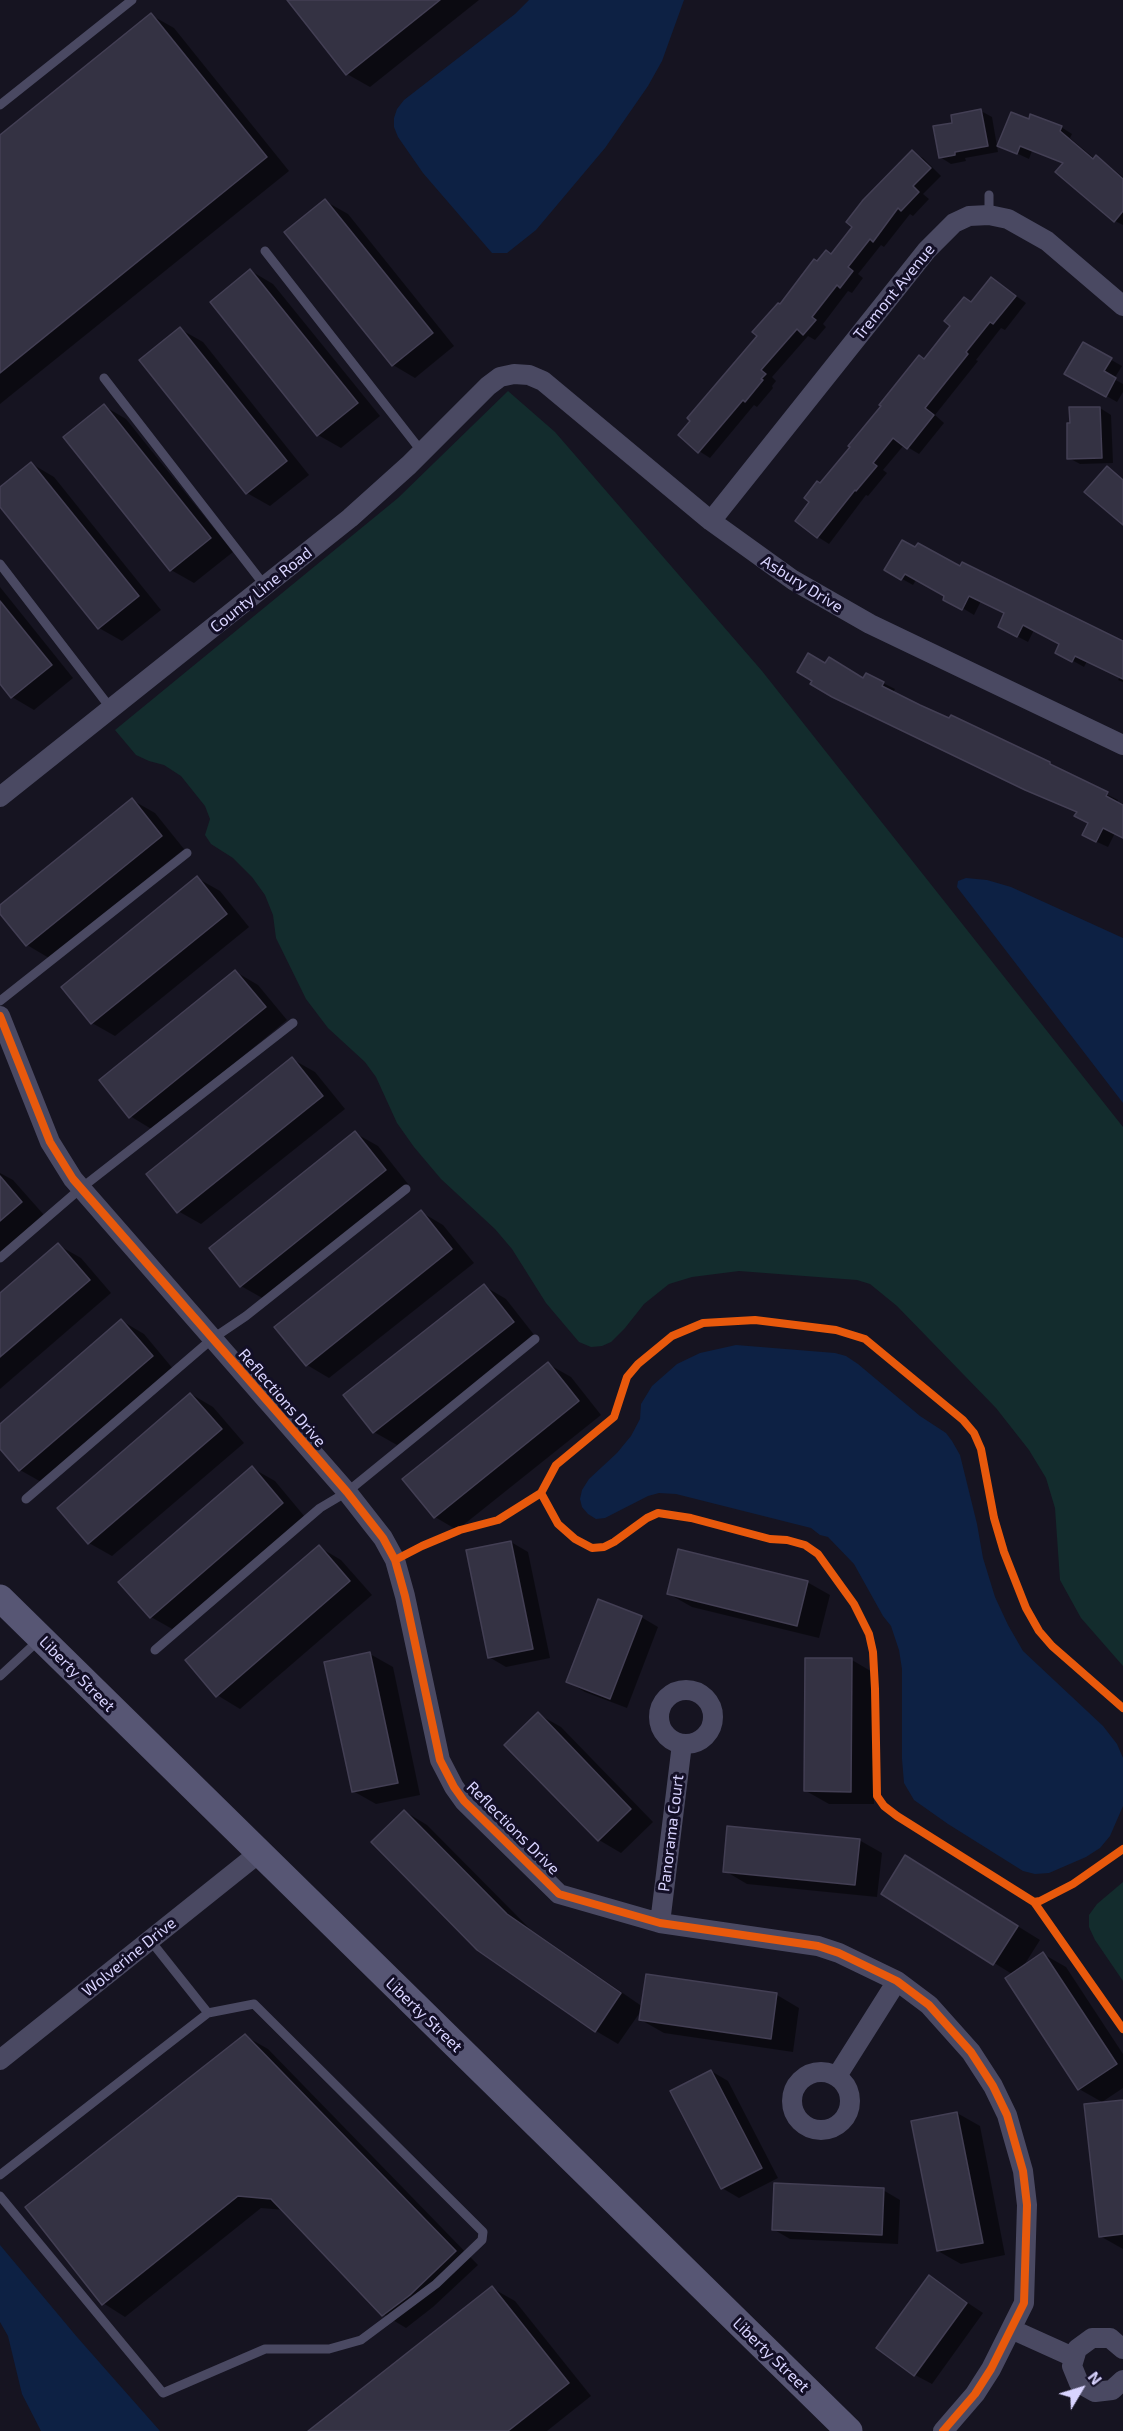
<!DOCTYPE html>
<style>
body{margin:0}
#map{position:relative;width:1123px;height:2431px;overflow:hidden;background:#161421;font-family:"Exo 2",sans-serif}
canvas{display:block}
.north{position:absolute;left:1051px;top:2359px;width:60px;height:60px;-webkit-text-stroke:4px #130f26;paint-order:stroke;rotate:52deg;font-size:16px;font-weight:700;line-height:24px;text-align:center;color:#d9d4ff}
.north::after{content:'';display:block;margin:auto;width:21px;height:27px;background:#d9d4ff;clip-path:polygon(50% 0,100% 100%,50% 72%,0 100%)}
</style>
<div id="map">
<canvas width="1123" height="2431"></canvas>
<div class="north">N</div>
</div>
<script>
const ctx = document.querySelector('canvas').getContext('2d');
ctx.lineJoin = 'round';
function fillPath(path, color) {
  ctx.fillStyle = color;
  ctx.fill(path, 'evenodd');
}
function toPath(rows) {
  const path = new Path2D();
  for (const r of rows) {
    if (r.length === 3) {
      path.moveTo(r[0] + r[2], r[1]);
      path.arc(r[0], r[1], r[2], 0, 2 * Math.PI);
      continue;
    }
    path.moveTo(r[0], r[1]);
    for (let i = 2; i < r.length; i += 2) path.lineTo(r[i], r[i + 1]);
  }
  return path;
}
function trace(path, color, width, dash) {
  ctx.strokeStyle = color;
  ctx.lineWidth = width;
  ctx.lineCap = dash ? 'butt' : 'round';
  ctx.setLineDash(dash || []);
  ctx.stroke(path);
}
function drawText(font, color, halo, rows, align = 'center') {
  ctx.font = font + ' "Exo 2",sans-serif';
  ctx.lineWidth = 6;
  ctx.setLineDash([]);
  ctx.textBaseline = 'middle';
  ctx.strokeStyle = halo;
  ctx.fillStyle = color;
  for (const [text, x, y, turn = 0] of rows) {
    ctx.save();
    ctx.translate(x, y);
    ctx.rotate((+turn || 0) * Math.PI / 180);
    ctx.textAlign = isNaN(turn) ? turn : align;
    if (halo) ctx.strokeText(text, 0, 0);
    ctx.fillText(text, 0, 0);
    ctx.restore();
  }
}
fillPath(toPath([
 [508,391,555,432,762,671,1123,1127,1123,1666,1081,1618,1060,1580,1055,1508,1046,1478,1029,1450,996,1408,897,1306,870,1284,857,1280,739,1271,692,1277,669,1284,644,1304,625,1328,611,1342,602,1346,591,1347,579,1342,546,1303,512,1249,495,1229,441,1179,414,1147,397,1123,376,1077,365,1062,328,1028,306,999,276,938,273,915,265,895,252,877,233,858,211,844,205,835,210,819,205,806,181,776,164,765,149,761,136,755,115,730,398,498],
 [1123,1882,1123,1981,1095,1940,1089,1927,1089,1915,1097,1904]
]), '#132c2d');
fillPath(toPath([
 [529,0,684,0,662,61,648,86,605,148,536,230,507,253,492,253,423,173,398,137,394,127,394,118,397,109,404,100,515,14],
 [966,878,987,880,1011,887,1123,938,1123,1103,957,887,958,881],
 [736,1345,835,1353,846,1356,858,1364,920,1416,946,1433,952,1441,960,1455,977,1524,983,1558,995,1597,1008,1625,1023,1651,1103,1726,1117,1744,1123,1758,1123,1806,1110,1836,1100,1848,1086,1857,1049,1873,1035,1874,1023,1871,948,1824,914,1800,904,1783,902,1759,902,1669,899,1650,891,1626,883,1616,854,1564,828,1537,820,1535,811,1528,676,1494,659,1493,648,1496,605,1518,596,1519,588,1514,582,1507,580,1499,582,1490,589,1479,617,1453,631,1436,640,1419,641,1404,652,1386,677,1364,700,1353],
 [0,2245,77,2337,160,2431,41,2431,22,2394,8,2336,0,2322]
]), '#0d2144');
fillPath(toPath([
 [297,0,479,0,370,87,347,74],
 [151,15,174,28,289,171,0,404,0,137],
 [981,111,992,117,998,152,965,158,966,161,951,164,940,157,954,124],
 [1029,121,1061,127,1072,134,1070,138,1095,159,1096,157,1107,164,1123,177,1123,225,1115,221,1064,164,1032,151,1029,159,999,145],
 [912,152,923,158,941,176,923,194,929,199,913,216,910,214,884,247,881,245,858,274,863,278,852,293,848,291,823,324,826,327,815,340,808,336,772,377,776,381,772,386,773,388,757,407,754,405,710,458,699,451,759,336,780,306,818,263,832,255],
 [325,201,348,214,454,346,415,378,393,365],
 [251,271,273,284,380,416,341,448,318,435],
 [992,279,1026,303,1005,330,1001,328,976,360,978,361,935,415,944,423,919,454,904,445,883,470,887,473,868,496,866,495,829,544,818,537,811,502,820,485],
 [180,329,203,342,309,475,270,506,247,493],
 [1083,344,1122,366,1114,379,1123,384,1123,392,1117,402,1066,373],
 [104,406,126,419,233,552,194,583,171,570],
 [1100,408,1111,415,1113,463,1080,464,1069,458],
 [32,464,54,477,161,610,122,641,99,628,0,504,0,489],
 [961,568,1123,643,1123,682,1118,680,1120,677,1087,661,1084,667,1068,658,1061,644,1034,630,1028,642,1011,633,1006,613,981,601,974,615,916,580,913,585,886,570],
 [0,587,73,678,34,710,12,697,0,682],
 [826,665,864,680,883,683,895,689,893,693,1050,763,1060,771,1118,800,1117,803,1123,806,1123,837,1115,833,1108,847,1095,841,1089,823,1078,812,910,735,823,690],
 [132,800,155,813,184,849,49,958,27,945,0,911,0,907],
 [197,878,220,891,249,927,115,1036,92,1023],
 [236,972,258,985,287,1020,153,1130,130,1116],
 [292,1059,315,1072,345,1109,201,1224,178,1211],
 [355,1133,378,1146,408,1184,264,1299,241,1286],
 [0,1173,13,1180,44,1215,0,1253],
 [421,1212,443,1225,474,1263,329,1378,307,1365],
 [58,1245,81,1258,111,1293,0,1389,0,1295],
 [484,1286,506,1299,535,1336,397,1445,374,1432,345,1395],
 [122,1321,144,1334,174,1370,43,1483,20,1470,0,1447,0,1426],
 [548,1364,571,1377,601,1415,457,1530,435,1517],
 [191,1394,213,1407,244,1443,112,1556,89,1543,59,1508],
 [252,1468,275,1481,305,1517,174,1630,151,1617],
 [511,1542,528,1552,550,1658,506,1667,489,1657],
 [319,1547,341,1560,372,1595,240,1709,217,1695],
 [807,1582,830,1595,819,1638,692,1607,669,1594],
 [641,1617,658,1627,627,1708,585,1692,568,1682],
 [370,1654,393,1667,420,1795,376,1804,353,1791],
 [852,1660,874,1673,874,1804,829,1804,806,1791],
 [538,1714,561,1727,653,1822,621,1853,599,1840],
 [404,1811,427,1825,530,1929,643,2007,777,1995,799,2008,793,2052,664,2033,641,2020,643,2008,618,2044,596,2031],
 [859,1840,882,1853,877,1897,747,1884,725,1871],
 [906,1857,1040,1940,1023,1967,1043,1954,1066,1967,1123,2054,1123,2088,1102,2102,1079,2089,1012,1974,883,1894],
 [245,2036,268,2049,478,2265,433,2307,406,2328,383,2314,284,2210,261,2208,125,2317,103,2303],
 [711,2071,728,2081,778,2178,739,2198,722,2188],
 [1123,2101,1123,2249,1100,2236],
 [957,2113,980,2126,1005,2255,961,2264,938,2251],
 [883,2190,900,2200,898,2244,790,2239,773,2229],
 [929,2277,983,2313,932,2384,915,2375],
 [492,2288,515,2301,591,2396,547,2431,311,2431]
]), '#0007');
const building = toPath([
 [287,0,440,0,346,75,287,0],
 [151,13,267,157,0,373,0,135,151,13],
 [981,109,988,146,955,152,955,155,939,158,933,126,952,123,951,115,981,109],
 [1011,112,1029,119,1030,114,1062,126,1060,131,1093,159,1096,155,1123,179,1123,211,1114,222,1055,172,1063,163,1020,146,1017,154,997,146,1011,112],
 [912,150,931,168,913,186,919,192,901,211,898,208,873,242,870,239,848,267,853,271,840,288,837,285,812,317,816,320,803,335,797,329,761,370,766,374,761,379,763,380,745,402,743,400,698,453,678,435,690,421,687,418,757,336,752,332,778,303,780,304,814,259,817,261,826,250,831,254,852,227,846,222,863,200,912,150],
 [325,199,433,333,392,366,284,232,325,199],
 [250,269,358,403,317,436,210,302,250,269],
 [991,277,1016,296,993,324,990,322,966,352,968,354,925,408,934,415,907,449,893,438,873,463,877,466,856,491,855,490,817,538,795,521,809,502,804,498,817,481,820,483,850,447,848,446,881,406,879,405,919,355,924,359,950,326,944,321,964,297,971,302,991,277],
 [180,327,287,461,246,494,139,360,180,327],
 [1083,342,1112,358,1104,371,1116,378,1106,397,1064,374,1083,342],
 [104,404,211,538,170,571,63,437,104,404],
 [1069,407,1100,407,1102,458,1067,459,1067,423,1070,423,1069,407],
 [31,462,139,596,98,629,0,507,0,487,31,462],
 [1107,466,1123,480,1123,525,1084,492,1107,466],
 [902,540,915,547,918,543,960,566,962,562,1123,641,1123,679,1075,656,1072,662,1055,653,1059,644,1023,625,1017,637,998,627,1004,613,969,596,962,610,943,600,944,596,905,574,901,580,884,570,902,540],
 [0,601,52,665,11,698,0,684,0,601],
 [808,653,825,663,829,657,863,678,866,673,884,682,882,686,920,705,949,718,951,715,1050,762,1050,764,1108,792,1106,796,1123,805,1123,838,1103,828,1096,842,1082,835,1088,823,1074,816,1077,812,1025,790,832,697,810,684,812,681,797,672,808,653],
 [132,798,162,836,26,946,0,914,0,905,132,798],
 [197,876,227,914,91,1024,61,987,197,876],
 [235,970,266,1007,129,1118,99,1080,235,970],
 [292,1057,323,1096,177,1213,146,1174,292,1057],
 [355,1131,386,1170,240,1287,209,1248,355,1131],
 [0,1176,22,1202,0,1221,0,1176],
 [421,1210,452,1249,306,1366,274,1327,421,1210],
 [58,1243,90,1280,0,1357,0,1293,58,1243],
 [484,1284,514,1322,373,1433,343,1395,484,1284],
 [121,1319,153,1356,19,1471,0,1449,0,1424,121,1319],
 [548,1362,579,1401,434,1518,402,1479,548,1362],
 [190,1393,222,1429,88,1544,57,1508,190,1393],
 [252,1466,283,1503,150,1618,118,1582,252,1466],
 [511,1541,533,1649,488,1658,466,1550,511,1541],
 [319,1545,350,1581,216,1697,185,1660,319,1545],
 [678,1549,808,1581,797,1626,667,1594,678,1549],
 [598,1599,642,1616,610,1699,566,1682,598,1599],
 [370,1652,398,1783,352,1792,324,1662,370,1652],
 [805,1658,852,1658,851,1792,804,1791,805,1658],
 [538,1712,631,1809,598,1841,504,1745,538,1712],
 [404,1810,507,1914,621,1993,595,2032,477,1950,371,1842,404,1810],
 [727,1826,860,1839,855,1885,723,1872,727,1826],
 [905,1855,1018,1926,993,1965,881,1894,905,1855],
 [1043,1952,1117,2064,1078,2090,1005,1978,1043,1952],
 [646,1974,777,1993,771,2039,639,2020,646,1974],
 [245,2034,456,2251,410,2295,382,2316,271,2199,238,2196,102,2305,25,2207,245,2034],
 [711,2070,762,2168,721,2189,670,2091,711,2070],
 [1123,2100,1123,2234,1099,2237,1084,2104,1123,2100],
 [957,2112,983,2243,937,2251,911,2121,957,2112],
 [774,2183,884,2188,882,2235,772,2230,774,2183],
 [929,2275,967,2303,914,2376,876,2348,929,2275],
 [492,2286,569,2383,508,2431,308,2431,492,2286]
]);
fillPath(building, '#343243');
trace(building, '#433f54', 1.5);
trace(toPath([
 [0,105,132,0],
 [989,215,989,195],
 [265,251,422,452],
 [104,378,265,586],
 [0,564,112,710],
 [0,1001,187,853],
 [0,1258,80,1189,293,1023],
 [26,1499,212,1339,246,1316,406,1189],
 [155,1650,320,1508,347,1492,535,1339],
 [0,1676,39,1640],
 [0,2175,208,2013],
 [0,2196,163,2393,265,2349,329,2349,361,2340,436,2284,482,2240,483,2232,254,2004,208,2013,150,1940]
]), '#4a4962', 9);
trace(toPath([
 [711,521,927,250,954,223,969,216,989,215,1008,219,1047,241,1123,306],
 [0,797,350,518,409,465,488,386,500,377,514,374,529,375,543,381,711,521,793,580,870,624,1123,745],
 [0,1016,50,1142,73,1179,347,1492,383,1538,395,1560,405,1596,440,1760,454,1787,464,1801,559,1894,660,1923,818,1946,839,1953,897,1981,929,2005,971,2052,993,2086,1007,2115,1023,2171,1027,2205,1024,2303,991,2369,975,2394,943,2431],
 [686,1717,27],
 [660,1923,682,1744],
 [0,2060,259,1853],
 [821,2101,29],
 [837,2076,897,1981],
 [1011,2329,1073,2357],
 [1123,2349,1110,2338,1092,2338,1077,2349,1072,2366,1079,2383,1095,2392,1112,2390,1123,2380]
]), '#4a4962', 20);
trace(toPath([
 [0,1598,849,2431]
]), '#575674', 27);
trace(toPath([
 [0,1016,50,1142,73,1179,347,1492,383,1538,395,1560,405,1596,440,1760,454,1787,464,1801,559,1894,660,1923,818,1946,839,1953,897,1981,929,2005,971,2052,993,2086,1007,2115,1023,2171,1027,2205,1024,2303,991,2369,975,2394,943,2431],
 [541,1493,558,1524,575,1539,592,1548,604,1547,614,1542,647,1518,658,1513,691,1518,770,1539,787,1540,805,1545,818,1554,854,1604,869,1634,873,1652,875,1689,877,1796,884,1806,897,1816,1034,1902,1123,2029],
 [395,1560,422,1546,460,1530,498,1520,541,1493,556,1465,614,1417,627,1377,638,1364,672,1336,703,1323,755,1320,836,1330,865,1339,963,1420,974,1433,981,1449,994,1518,1004,1552,1026,1608,1039,1631,1052,1646,1123,1708],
 [1034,1902,1040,1901,1073,1884,1123,1849]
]), '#e8590c', 8);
drawText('16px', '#d9d4ff', '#130f26', [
 ["Tremont Avenue",894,292,-51],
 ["Asbury Drive",802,584,32],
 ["County Line Road",261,590,-39],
 ["Reflections Drive",282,1398,49],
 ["Liberty Street",77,1674,45],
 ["Reflections Drive",513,1828,45],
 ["Panorama Court",671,1833,-83],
 ["Wolverine Drive",129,1957,-39],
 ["Liberty Street",424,2015,44],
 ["Liberty Street",771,2355,44]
]);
</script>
